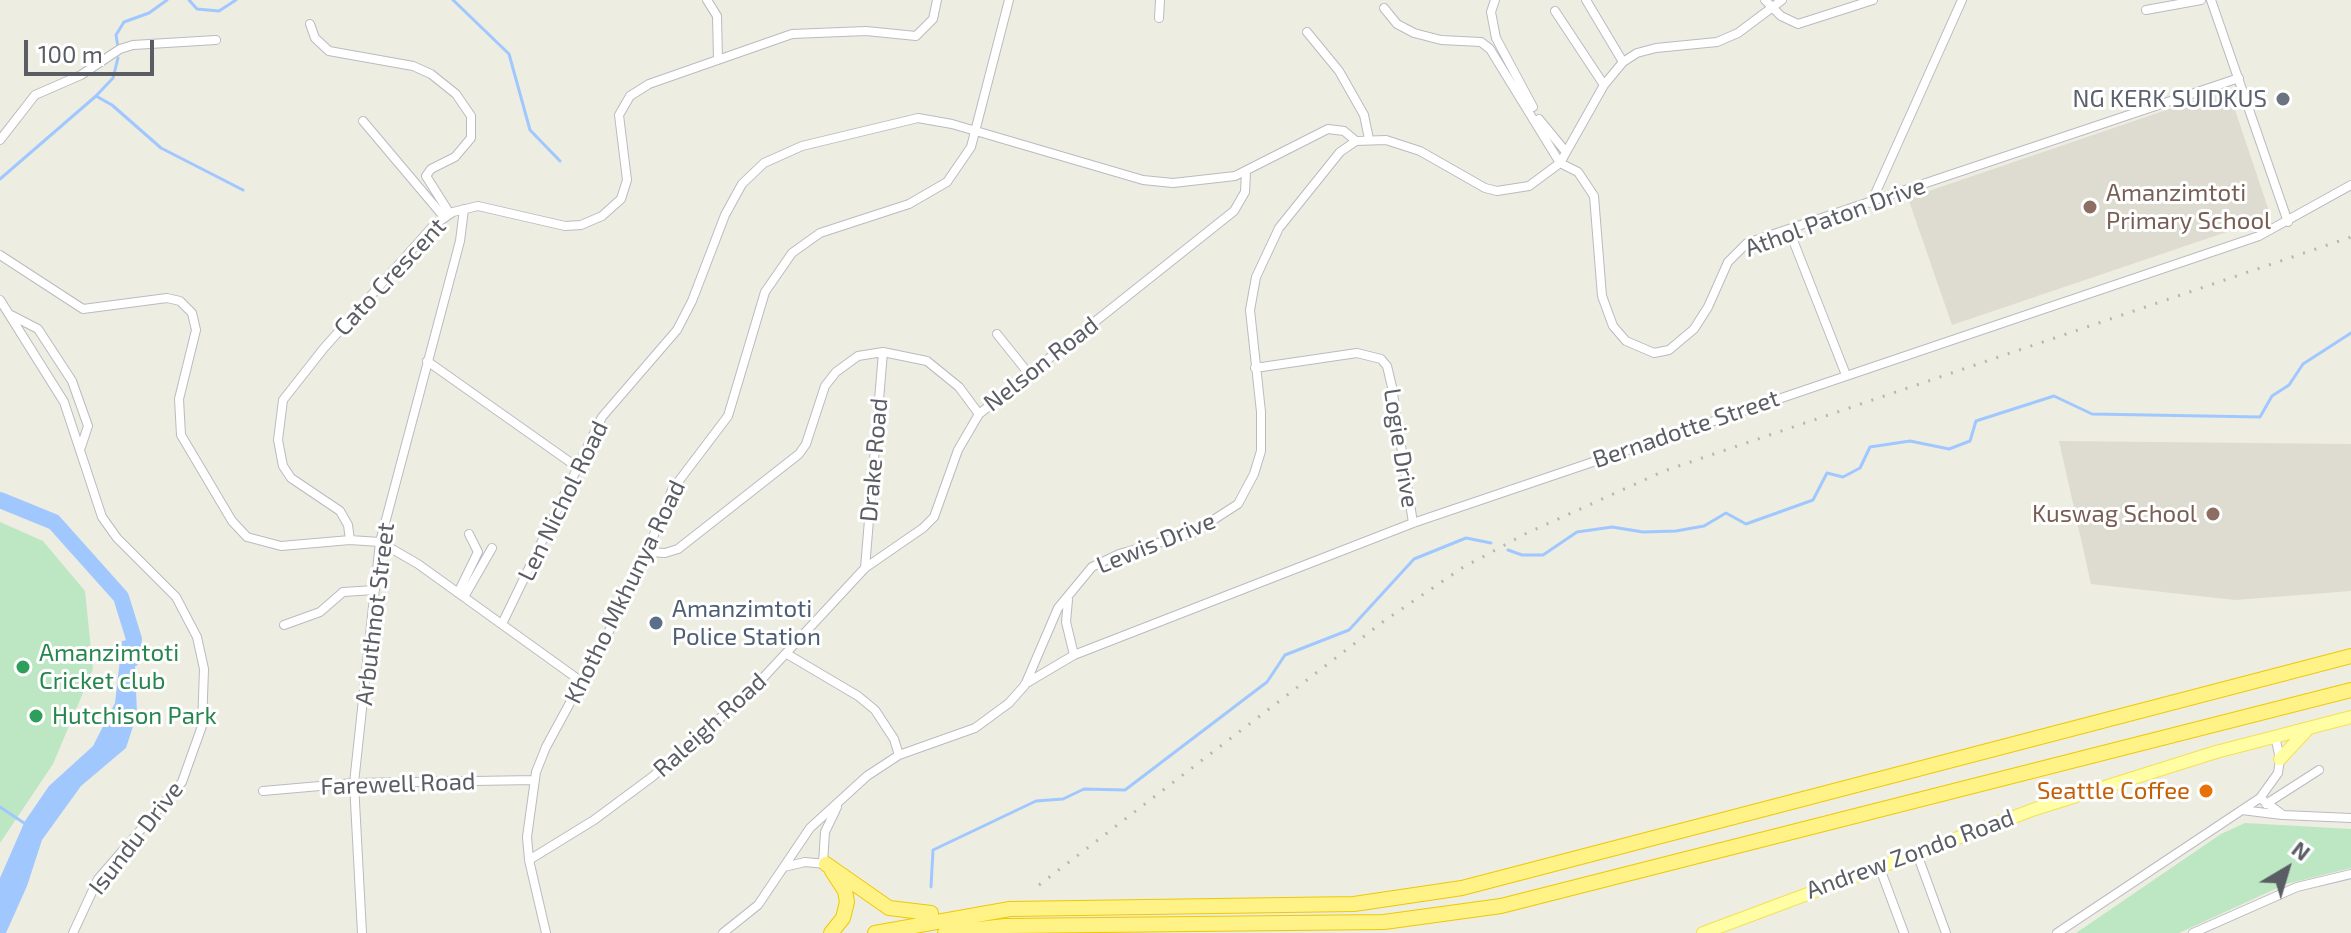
<!DOCTYPE html>
<style>
body{margin:0}
#map{position:relative;width:2351px;height:933px;overflow:hidden;background:#eeede2;font-family:"Exo 2",sans-serif}
canvas{display:block}
.north{position:absolute;left:2247px;top:829px;width:80px;height:80px;-webkit-text-stroke:6px #fff;paint-order:stroke;rotate:38deg;font-size:22px;font-weight:700;line-height:32px;text-align:center;color:#5a5d63}
.north::after{content:'';display:block;margin:auto;width:28px;height:36px;background:#5a5d63;clip-path:polygon(50% 0,100% 100%,50% 72%,0 100%)}
.scale{position:absolute;left:24px;top:40px;width:130px;height:36px;box-sizing:border-box;border:4px solid #5a5d63;border-top:0;padding-left:10px;font-size:24px;line-height:28px;white-space:nowrap;color:#5a5d63;-webkit-text-stroke:6px #fff;paint-order:stroke}
</style>
<div id="map">
<canvas width="2351" height="933"></canvas>
<div class="north">N</div>
<div class="scale">100 m</div>
</div>
<script>
const ctx = document.querySelector('canvas').getContext('2d');
ctx.lineJoin = 'round';
function fillPath(path, color) {
  ctx.fillStyle = color;
  ctx.fill(path, 'evenodd');
}
function toPath(rows) {
  const path = new Path2D();
  for (const r of rows) {
    path.moveTo(r[0], r[1]);
    for (let i = 2; i < r.length; i += 2) path.lineTo(r[i], r[i + 1]);
  }
  return path;
}
function trace(path, color, width, dash) {
  ctx.strokeStyle = color;
  ctx.lineWidth = width;
  ctx.lineCap = dash ? 'butt' : 'round';
  ctx.setLineDash(dash || []);
  ctx.stroke(path);
}
function drawText(font, color, halo, rows, align = 'center') {
  ctx.font = font + ' "Exo 2",sans-serif';
  ctx.lineWidth = 6;
  ctx.setLineDash([]);
  ctx.textBaseline = 'middle';
  ctx.strokeStyle = halo;
  ctx.fillStyle = color;
  for (const [text, x, y, turn = 0] of rows) {
    ctx.save();
    ctx.translate(x, y);
    ctx.rotate((+turn || 0) * Math.PI / 180);
    ctx.textAlign = isNaN(turn) ? turn : align;
    if (halo) ctx.strokeText(text, 0, 0);
    ctx.fillText(text, 0, 0);
    ctx.restore();
  }
}
fillPath(toPath([
 [2228,89,2271,217,1952,325,1908,198],
 [2059,441,2351,444,2351,591,2235,600,2091,584]
]), '#dedcd0');
fillPath(toPath([
 [0,522,43,541,85,591,93,669,53,764,0,843],
 [2245,823,2351,829,2351,868,2286,884,2179,933,2076,933,2221,834]
]), '#bde6c3');
fillPath(toPath([
 [134,639,137,714,126,748,81,786,42,840,27,886,6,933,0,933,0,878,25,821,49,786,93,746,115,703,122,641]
]), '#a0c8ff');
trace(toPath([
 [189,0,197,9,219,11,236,0],
 [453,0,509,54,530,130,560,161],
 [118,47,116,35,124,22,149,13,167,0],
 [96,96,112,105,161,148,243,190],
 [0,179,96,96,113,78,118,58],
 [1508,550,1522,555,1543,555,1577,532,1612,527,1643,532,1676,531,1704,526,1726,513,1746,524,1813,500,1827,473,1843,477,1860,468,1870,447,1910,441,1949,449,1970,441,1976,421,2054,396,2092,414,2260,417,2272,396,2289,385,2303,364,2351,333],
 [0,807,27,825],
 [931,887,933,850,1036,801,1063,799,1084,789,1125,790,1267,682,1285,655,1349,630,1414,559,1466,538,1491,543]
]), '#a0c8ff', 3);
trace(toPath([
 [0,500,54,522,121,597,134,639,132,659]
]), '#a0c8ff', 16);
const street = toPath([
 [707,0,717,16,718,59],
 [1495,0,1491,12,1496,38,1533,107],
 [1586,0,1623,62],
 [1765,0,1781,16,1798,24,1873,0],
 [2211,0,2288,222],
 [1384,8,1397,24,1414,33,1441,40,1481,42,1490,49,1560,163,1578,172,1594,196,1602,296,1613,326,1626,341,1654,353,1669,350,1694,329,1708,307,1728,262,1747,243,2239,78],
 [2146,10,2201,0],
 [1555,11,1604,85],
 [1159,18,1160,0],
 [310,24,315,38,329,51,413,66,431,74,456,94,471,116,471,138,455,157,431,169,426,176,450,214],
 [1307,32,1339,71,1364,115,1369,139],
 [1539,119,1566,152],
 [363,121,444,217],
 [0,140,35,95,81,75,120,49,133,45,216,40],
 [1871,203,1962,0],
 [1789,230,1846,375],
 [0,255,83,309,167,298,180,301,192,313,196,330,179,399,181,435,232,521,247,537,281,546,350,540,380,542,418,564,582,682],
 [0,300,64,402,102,517,117,538,176,597,197,637,204,669,202,726,182,782,98,879,73,933],
 [11,315,38,329,72,381,88,426,81,447],
 [997,334,1029,374],
 [427,361,577,467],
 [1255,368,1357,353,1381,359,1387,366,1392,387,1413,523],
 [350,540,348,525,340,511,291,478,283,466,278,440,283,400,324,348,434,225,453,212,478,206,565,226,581,225,602,216,621,199,627,180,619,115,630,96,649,84,792,34,866,31,916,36,933,19,937,0],
 [646,552,665,553,678,549,799,454,806,444,825,386,836,372,858,356,883,352,927,361,959,387,979,414],
 [865,568,883,352],
 [458,593,478,552,469,534],
 [464,597,492,548],
 [1068,600,1066,622,1074,655],
 [502,624,602,417,677,330,692,301,725,215,742,184,764,163,802,146,918,118,952,124,1143,180,1173,183,1235,176,1328,129,1344,131,1356,141],
 [284,625,320,612,343,592,375,590],
 [787,654,858,696,875,710,894,739,899,755],
 [1025,684,1074,655,1413,523,2259,236,2351,185],
 [2275,736,2280,759,2278,773,2260,798,2283,815,2351,818],
 [263,791,354,783,534,780],
 [2266,804,2319,770],
 [2242,810,2282,815],
 [1916,851,1946,933],
 [529,860,594,820,652,777,749,693,865,568,923,528,934,517,958,450,979,414,1234,211,1245,192,1246,171],
 [823,863,825,832,837,807],
 [1879,866,1904,933],
 [784,867,805,862,826,864],
 [362,933,354,783,380,542,460,241,464,209],
 [546,933,529,860,527,837,536,772,546,747,633,587,672,490,728,416,765,292,792,253,820,233,909,204,947,182,971,147,1009,0],
 [723,933,758,905,810,828,867,776,899,755,975,728,1009,703,1025,685,1058,608,1092,567,1119,554,1193,533,1238,504,1254,474,1261,451,1261,412,1250,310,1256,277,1279,228,1340,152,1356,141,1386,140,1420,151,1485,188,1497,191,1529,186,1560,163,1604,85,1623,62,1637,53,1656,48,1717,42,1738,33,1782,0],
 [2057,933,2260,798],
 [2193,933,2297,887,2351,874]
]);
const primary = toPath([
 [2280,759,2307,730],
 [1703,933,2035,809,2216,752,2351,717]
]);
const highway = toPath([
 [826,864,889,908,931,913],
 [831,933,843,918,847,902,845,891,832,871],
 [875,933,1010,909,1354,904,1462,888,2351,656],
 [945,933,1005,926,1384,922,1501,906,2351,690]
]);
trace(street, '#babbc1', 10);
trace(primary, '#f5e053', 14);
trace(highway, '#efc800', 16);
trace(street, '#fff', 8);
trace(primary, '#fffea5', 12);
trace(highway, '#fff287', 14);
trace(toPath([
 [1039,885,1384,621,1462,568,1525,534,1664,471,2351,237]
]), '#b5b6b6', 3, [2, 10]);
for (const [x, y, r, color] of [
 [2283,99,8,"#6b7280"],
 [2090,207,8,"#8d6e63"],
 [2213,514,8,"#8d6e63"],
 [656,623,8,"#5c6f8a"],
 [23,667,8,"#2e9e5b"],
 [36,716,8,"#2e9e5b"],
 [2206,791,8,"#e8710a"]
]) {
  const dot = new Path2D();
  dot.arc(x, y, r, 0, 2 * Math.PI);
  ctx.fillStyle = color;
  ctx.fill(dot);
  trace(dot, '#fff', 3);
}
drawText('24px', '#5b616d', '#fff', [
 ["NG KERK SUIDKUS",2267,99]
], 'right');
drawText('24px', '#785e54', '#fff', [
 ["Amanzimtoti",2106,193],
 ["Primary School",2106,221],
 ["Kuswag School",2197,514,"right"]
], 'left');
drawText('24px', '#5a5d63', '#fff', [
 ["Athol Paton Drive",1835,217,-20],
 ["Cato Crescent",390,277,-47],
 ["Nelson Road",1041,364,-38],
 ["Bernadotte Street",1686,429,-19],
 ["Logie Drive",1401,448,81],
 ["Drake Road",874,460,-85],
 ["Len Nichol Road",563,501,-64],
 ["Lewis Drive",1156,543,-22],
 ["Khotho Mkhunya Road",625,592,-64],
 ["Arbuthnot Street",375,614,-83],
 ["Raleigh Road",710,725,-42],
 ["Farewell Road",398,784,-2],
 ["Isundu Drive",136,838,-52],
 ["Andrew Zondo Road",1910,854,-20]
]);
drawText('24px', '#4e5e75', '#fff', [
 ["Amanzimtoti",672,609],
 ["Police Station",672,637]
], 'left');
drawText('24px', '#27864d', '#fff', [
 ["Amanzimtoti",39,653],
 ["Cricket club",39,681],
 ["Hutchison Park",52,716]
], 'left');
drawText('24px', '#c56008', '#fff', [
 ["Seattle Coffee",2190,791]
], 'right');
</script>
